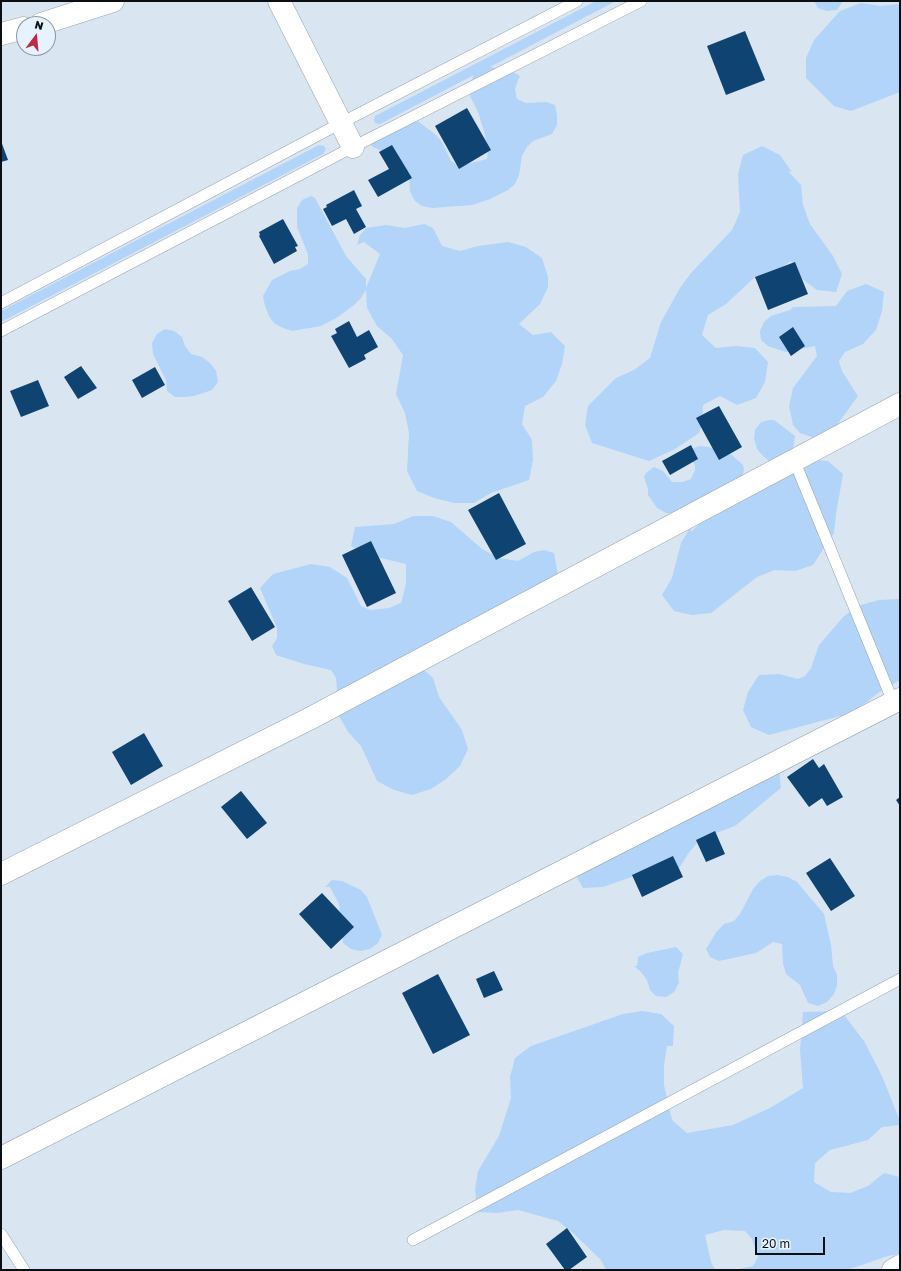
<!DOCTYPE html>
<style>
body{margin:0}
#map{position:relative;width:901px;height:1271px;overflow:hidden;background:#dae5f2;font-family:"Golos Text",sans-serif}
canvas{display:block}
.frame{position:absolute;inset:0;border:2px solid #0b0f13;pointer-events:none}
.north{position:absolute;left:16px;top:16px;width:40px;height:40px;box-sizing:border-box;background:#e7f2ff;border:1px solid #8f97a1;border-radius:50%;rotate:16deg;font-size:11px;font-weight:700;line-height:16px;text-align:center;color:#0b0f13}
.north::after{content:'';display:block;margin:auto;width:14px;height:18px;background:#bc2b48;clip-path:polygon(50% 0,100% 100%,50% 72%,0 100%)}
.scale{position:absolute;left:755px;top:1237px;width:70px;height:18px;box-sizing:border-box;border:2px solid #0b0f13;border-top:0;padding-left:5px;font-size:12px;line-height:14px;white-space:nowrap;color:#0b0f13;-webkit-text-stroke:3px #e7f2ff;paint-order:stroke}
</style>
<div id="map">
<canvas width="901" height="1271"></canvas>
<div class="frame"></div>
<div class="north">N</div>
<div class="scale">20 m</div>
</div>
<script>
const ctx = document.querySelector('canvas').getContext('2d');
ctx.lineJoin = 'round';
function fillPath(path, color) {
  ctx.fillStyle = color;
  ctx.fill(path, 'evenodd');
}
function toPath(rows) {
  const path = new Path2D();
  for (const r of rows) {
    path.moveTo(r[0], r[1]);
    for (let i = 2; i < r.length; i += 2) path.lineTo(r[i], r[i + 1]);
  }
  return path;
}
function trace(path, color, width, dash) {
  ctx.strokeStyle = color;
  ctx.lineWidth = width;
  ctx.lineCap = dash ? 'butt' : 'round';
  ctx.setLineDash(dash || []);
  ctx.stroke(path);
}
fillPath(toPath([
 [596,1,616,1,490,67,511,71,520,76,518,80,515,89,517,99,526,103,546,102,555,105,557,115,557,125,552,134,533,141,527,147,522,156,519,175,515,184,508,190,490,199,472,205,432,208,422,206,415,201,410,192,409,173,397,158,371,146,374,137,410,120,419,122,436,135,442,142,451,161,459,166,487,159,488,150,484,131,478,112,470,96,469,85,474,75,380,124,375,123,374,120,375,116],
 [814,1,843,1,837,10,827,11,818,8],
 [861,3,880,6,900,4,900,92,851,111,834,106,806,78,806,58,814,40,840,11],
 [319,145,324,146,326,149,323,154,1,322,1,311],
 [762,146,780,155,792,172,788,171,801,185,803,205,810,224,833,256,842,274,836,292,817,290,801,278,791,261,775,272,755,277,726,304,708,315,702,335,716,348,736,346,755,348,768,362,765,382,756,398,737,405,720,396,703,405,702,424,699,433,675,449,649,461,592,443,585,425,588,406,616,378,634,370,650,358,661,322,680,288,691,273,732,230,740,212,738,174,743,155],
 [311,196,315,198,346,256,366,279,366,288,380,254,364,242,357,245,360,235,366,228,386,225,405,228,424,224,433,228,442,246,460,251,478,246,508,242,526,247,542,258,548,277,548,287,540,304,519,324,533,335,551,332,565,346,562,364,556,381,543,397,525,406,522,424,532,440,533,460,529,480,491,493,474,503,454,503,434,498,417,491,407,471,409,433,405,413,396,394,403,355,392,339,377,326,367,308,366,290,361,298,354,305,338,317,321,326,292,331,283,328,274,323,269,316,265,306,263,296,272,280,290,271,300,269,308,264,308,254,297,227,297,208,302,200],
 [866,284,884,292,882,311,876,330,863,344,845,352,839,361,842,371,858,396,834,429,818,439,800,433,793,425,789,406,793,388,817,356,815,346,786,352,768,346,761,340,760,331,764,322,771,316,790,310,793,307,836,306,847,291],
 [165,329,174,331,182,337,185,346,191,354,202,357,210,363,216,371,218,382,212,390,194,396,185,397,175,397,167,391,166,380,153,354,152,343,157,334],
 [769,420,774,420,795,436,792,456,771,462,764,457,757,449,754,439,755,430,761,422],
 [699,446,709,447,732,455,743,465,744,469,742,479,676,513,666,513,657,508,648,495,648,489,644,477,646,473,654,467,663,471,672,482,682,482,691,479,695,470,695,465,690,457,694,448],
 [808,460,828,461,843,474,836,514,834,533,813,565,795,571,775,570,757,577,711,613,692,615,674,611,662,595,672,578,681,543,691,526,691,532,717,505],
 [413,516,433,516,451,522,482,549,499,558,518,561,534,552,544,550,554,553,559,580,417,664,433,678,439,697,462,730,468,749,460,766,446,779,431,789,412,795,394,790,377,781,361,746,348,732,339,716,336,678,331,670,304,664,276,655,272,646,277,638,277,628,260,588,273,574,311,564,330,567,347,578,361,606,370,610,389,608,401,603,406,584,406,564,368,555,351,546,355,527,394,524],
 [900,599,900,680,878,693,862,706,844,715,769,735,751,727,743,710,748,692,759,675,779,674,798,679,805,676,811,668,819,645,844,616,861,605,879,600],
 [779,768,781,788,735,826,700,839,688,854,678,870,640,874,603,887,583,888,573,871,572,860,593,841,661,833],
 [778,875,788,877,797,882,824,914,831,945,833,966,837,975,837,986,834,994,827,1002,818,1006,808,1003,800,985,786,974,783,964,782,944,773,942,756,953,719,961,710,957,706,949,717,931,724,924,734,921,740,914,753,889,760,881,768,876],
 [332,880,342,881,361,890,367,897,382,935,378,943,370,949,360,951,351,949,343,943,339,904,330,887,325,887],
 [676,947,683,954,678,973,679,983,674,992,666,997,656,996,650,990,647,980,641,972,634,966,637,966,638,957,647,953],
 [642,1011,661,1014,674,1026,673,1046,667,1046,664,1065,664,1085,672,1120,687,1133,733,1125,770,1108,803,1088,800,1050,803,1012,841,1011,864,1041,882,1076,900,1121,900,1125,882,1127,868,1140,830,1150,815,1163,814,1182,831,1192,850,1193,868,1186,884,1173,900,1177,900,1254,888,1256,847,1270,734,1270,753,1266,758,1257,752,1239,745,1231,724,1230,705,1235,711,1262,715,1270,606,1270,601,1260,573,1233,558,1221,518,1210,497,1213,478,1212,475,1190,478,1171,499,1136,511,1098,510,1077,515,1058,531,1046,623,1014]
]), '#b2d4f9');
fillPath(toPath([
 [745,31,765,80,726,95,707,46],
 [467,108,491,150,459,169,435,126],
 [1,141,8,160,1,162],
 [392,145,412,178,378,197,368,180,389,169,379,152],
 [354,190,362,206,356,209,366,227,354,234,346,219,332,226,323,209,327,207,326,205],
 [283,219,298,246,295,247,297,251,274,264,259,236,260,235,259,232],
 [795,262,808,294,768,310,755,277],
 [349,321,357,337,369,330,378,347,364,355,366,359,349,368,331,336,337,333,335,329],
 [793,327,805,346,791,356,779,337],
 [81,366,97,388,78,399,64,377],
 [155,367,165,385,142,398,132,380],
 [38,380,49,406,21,417,10,391],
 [719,406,742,447,719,460,696,418],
 [691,445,698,459,670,475,662,461],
 [499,493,526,544,496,560,468,510],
 [371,541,396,593,367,607,342,555],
 [251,587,275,627,252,641,228,601],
 [144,733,163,766,131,785,112,752],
 [813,759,819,768,824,764,843,797,827,806,822,798,809,807,787,777],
 [241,791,267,823,247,839,221,807],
 [900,797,900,806,896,800],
 [715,831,725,854,706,862,696,840],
 [673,856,683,877,642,897,632,875],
 [830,858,855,896,831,911,806,873],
 [322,893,354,927,331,949,299,914],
 [494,971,503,990,484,998,476,979],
 [438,974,470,1035,433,1054,402,993],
 [567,1228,587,1257,569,1270,565,1270,546,1244]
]), '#0f4372');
const lane = toPath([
 [1,303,341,123,577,1],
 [1,331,353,147,641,1],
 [794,460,893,702],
 [1,1234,24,1270],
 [413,1240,900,979]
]);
const street = toPath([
 [279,1,353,147],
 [41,24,113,1],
 [1,34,24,28],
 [1,874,309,719,900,404],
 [1,1158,900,699],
 [893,1270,900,1266]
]);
trace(lane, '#98a3af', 12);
trace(street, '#98a3af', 23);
trace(lane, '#fff', 11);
trace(street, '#fff', 22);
</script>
